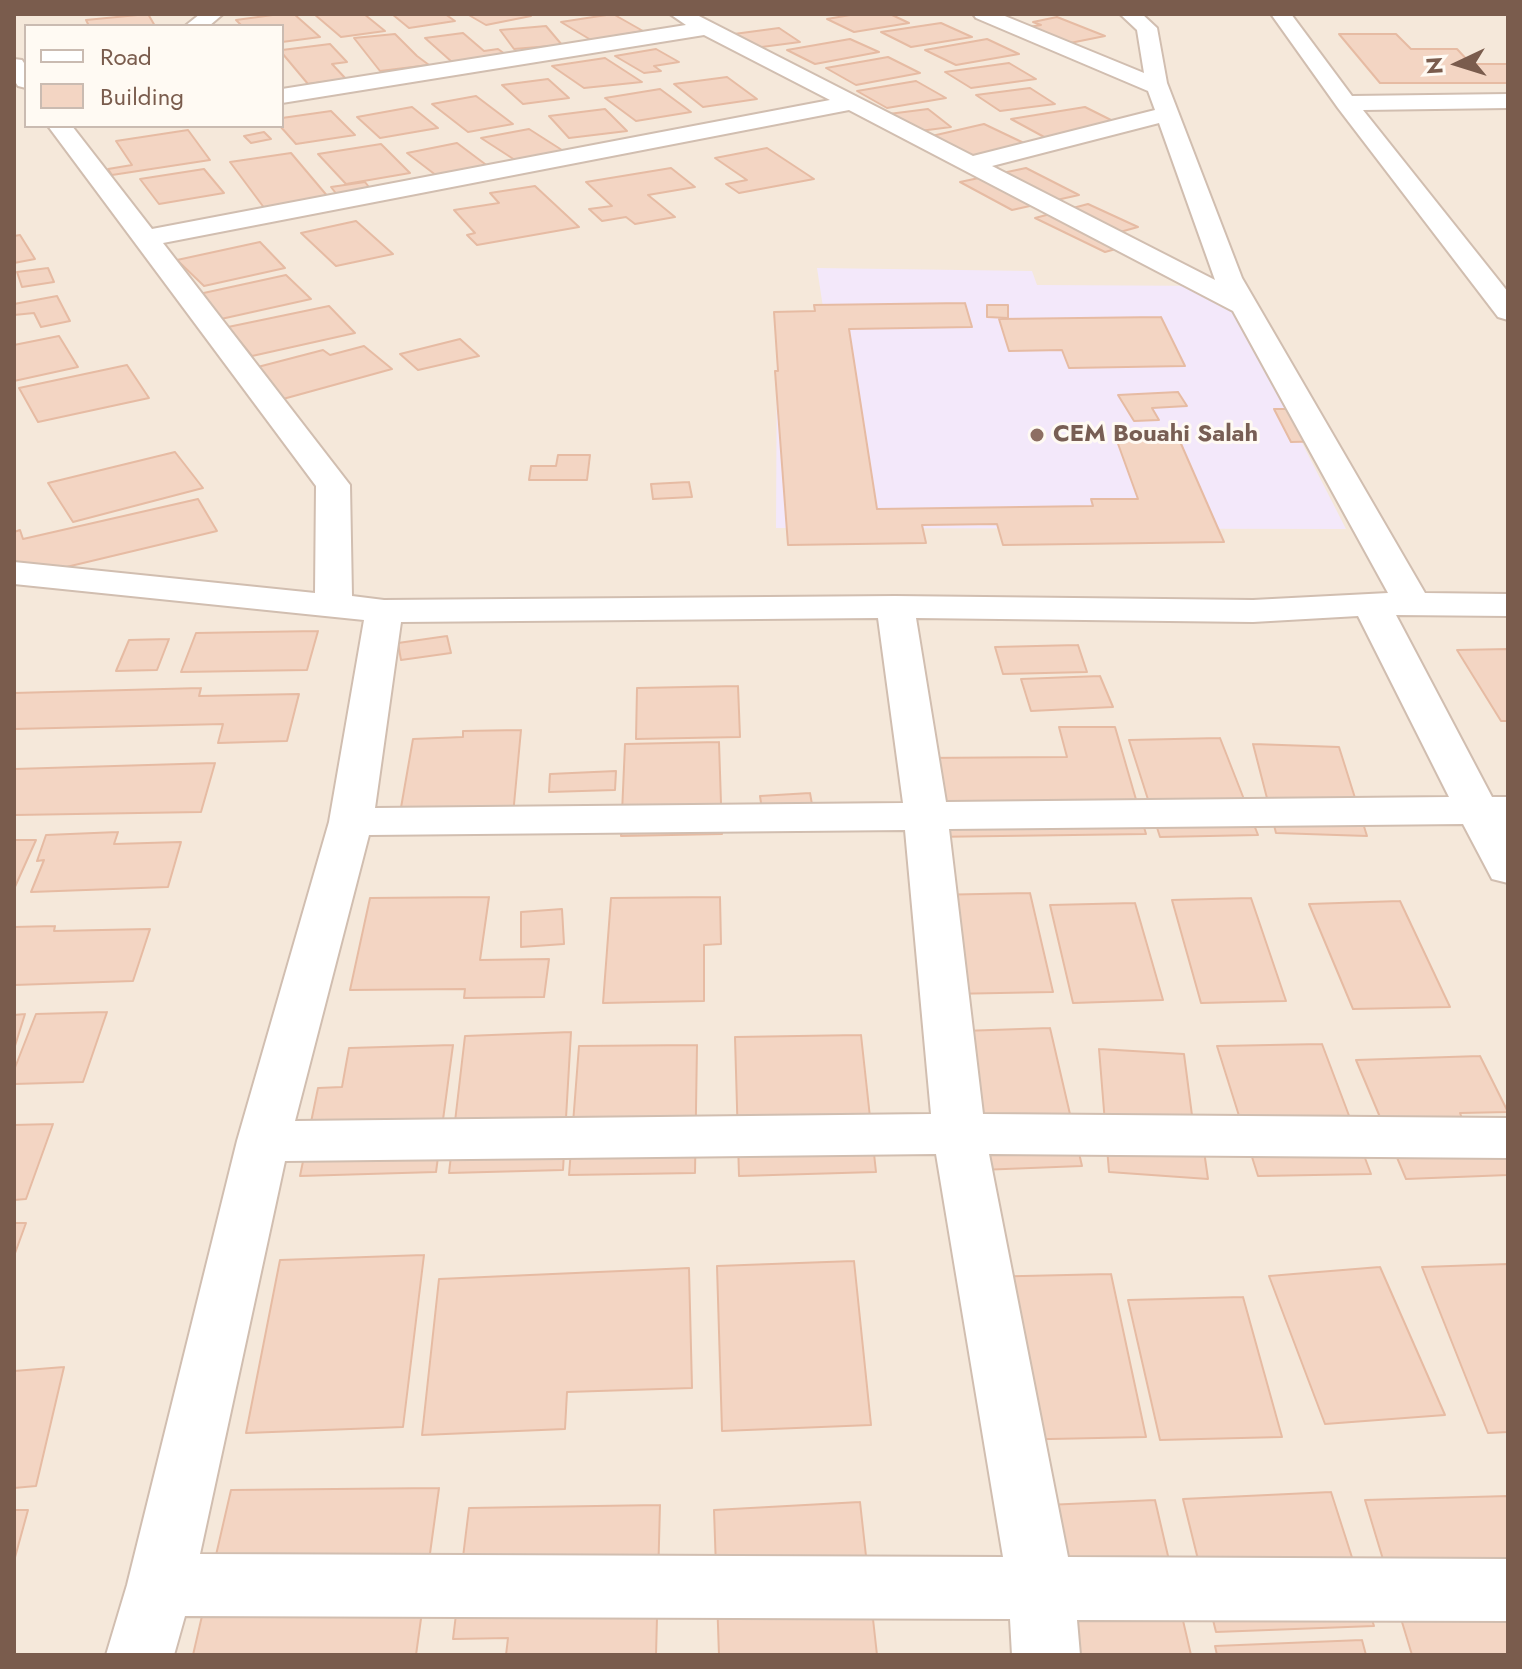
<!DOCTYPE html>
<style>
body{margin:0}
#map{position:relative;width:1522px;height:1669px;overflow:hidden;background:#fdf6ec;font-family:Jost,sans-serif}
canvas{display:block}
.frame{position:absolute;inset:0;border:16px solid #7a5c4d;pointer-events:none}
.legend{position:absolute;left:24px;top:24px;width:260px;height:104px;box-sizing:border-box;background:#fffaf3;border:2px solid #cabbb1;margin:0;padding:10px 14px;list-style:none;font-size:24px;color:#7a5c4d}
.legend li{display:flex;align-items:center;gap:16px;height:40px}
.legend b{width:40px;border:2px solid #cabbb1}
.north{position:absolute;left:1418px;top:24px;width:80px;height:80px;-webkit-text-stroke:6px #fffaf3;paint-order:stroke;rotate:266deg;font-size:22px;font-weight:700;line-height:32px;text-align:center;color:#7a5c4d}
.north::after{content:'';display:block;margin:auto;width:28px;height:36px;background:#7a5c4d;clip-path:polygon(50% 0,100% 100%,50% 72%,0 100%)}
</style>
<div id="map">
<canvas width="1522" height="1669"></canvas>
<div class="frame"></div>
<ul class="legend">
<li><b style="height:10px;background:#fff"></b>Road</li>
<li><b style="height:22px;background:#f3d5c3"></b>Building</li>
</ul>
<div class="north">N</div>
</div>
<script>
const ctx = document.querySelector('canvas').getContext('2d');
ctx.lineJoin = 'round';
function fillPath(path, color) {
  ctx.fillStyle = color;
  ctx.fill(path, 'evenodd');
}
function toPath(rows) {
  const path = new Path2D();
  for (const r of rows) {
    path.moveTo(r[0], r[1]);
    for (let i = 2; i < r.length; i += 2) path.lineTo(r[i], r[i + 1]);
  }
  return path;
}
function trace(path, color, width, dash) {
  ctx.strokeStyle = color;
  ctx.lineWidth = width;
  ctx.lineCap = dash ? 'butt' : 'round';
  ctx.setLineDash(dash || []);
  ctx.stroke(path);
}
function drawText(font, color, halo, rows, align = 'center') {
  ctx.font = font + ' Jost,sans-serif';
  ctx.lineWidth = 6;
  ctx.setLineDash([]);
  ctx.textBaseline = 'middle';
  ctx.strokeStyle = halo;
  ctx.fillStyle = color;
  for (const [text, x, y, turn = 0] of rows) {
    ctx.save();
    ctx.translate(x, y);
    ctx.rotate((+turn || 0) * Math.PI / 180);
    ctx.textAlign = isNaN(turn) ? turn : align;
    if (halo) ctx.strokeText(text, 0, 0);
    ctx.fillText(text, 0, 0);
    ctx.restore();
  }
}
fillPath(toPath([
 [14,14,1508,14,1508,1655,14,1655],
 [26,26,282,26,282,126,26,126]
]), '#f5e8da');
fillPath(toPath([
 [817,268,1032,271,1037,285,1222,286,1346,529,776,528,777,341,828,340]
]), '#f3e8fa');
const building = toPath([
 [148,14,155,26,89,26,86,20,148,14],
 [280,14,294,14,320,37,282,42,282,26,242,26,236,20,280,14],
 [314,14,364,14,385,31,341,37,314,14],
 [392,14,445,14,455,21,409,28,392,14],
 [467,14,528,14,531,16,486,25,467,14],
 [613,14,643,31,591,40,561,22,613,14],
 [856,14,890,14,909,23,854,32,827,19,856,14],
 [1057,17,1105,36,1055,46,1016,29,1041,25,1033,22,1057,17],
 [941,23,972,37,911,47,881,32,941,23],
 [546,26,562,45,514,49,500,30,546,26],
 [779,28,800,42,754,48,734,34,779,28],
 [463,33,484,51,498,49,505,54,452,62,425,38,463,33],
 [395,34,417,56,429,65,380,71,354,38,395,34],
 [1339,34,1396,34,1411,49,1457,49,1471,64,1508,64,1508,83,1380,83,1339,34],
 [850,39,879,52,815,64,787,50,850,39],
 [987,39,1019,54,956,65,925,50,987,39],
 [330,44,347,62,332,64,346,79,308,84,282,53,282,50,330,44],
 [656,49,679,62,654,66,661,71,644,73,615,56,656,49],
 [888,57,920,73,856,85,826,68,888,57],
 [605,58,642,82,584,88,552,66,605,58],
 [1009,63,1036,79,971,88,945,72,1009,63],
 [727,77,757,99,703,107,674,84,727,77],
 [548,79,569,98,523,104,502,85,548,79],
 [916,81,946,98,887,108,857,91,916,81],
 [1030,88,1055,104,1000,111,976,95,1030,88],
 [660,89,691,112,636,121,605,98,660,89],
 [476,96,513,124,468,132,432,104,476,96],
 [412,107,438,128,380,138,357,117,412,107],
 [1085,107,1121,125,1046,138,1011,119,1085,107],
 [605,109,627,131,569,138,549,116,605,109],
 [928,109,951,127,896,134,873,116,928,109],
 [331,111,355,135,296,144,280,126,282,118,331,111],
 [984,124,1026,144,951,161,910,141,984,124],
 [529,129,565,152,518,162,481,138,529,129],
 [188,130,210,160,112,175,108,169,132,165,116,141,188,130],
 [264,132,271,139,251,143,244,136,264,132],
 [457,143,489,167,437,176,407,153,457,143],
 [381,144,410,173,346,184,318,154,381,144],
 [767,148,814,179,739,193,726,184,747,180,715,158,767,148],
 [291,153,329,198,265,209,230,162,291,153],
 [671,168,695,187,648,195,675,217,635,224,626,217,602,221,589,209,612,206,586,182,671,168],
 [1026,168,1079,195,1012,210,960,182,1026,168],
 [204,169,224,193,159,204,140,179,204,169],
 [365,182,372,191,338,196,331,187,365,182],
 [535,186,579,227,477,245,467,235,475,233,454,210,499,203,490,193,535,186],
 [1088,204,1138,227,1120,232,1141,242,1105,252,1035,218,1088,204],
 [356,221,393,254,336,266,301,233,356,221],
 [20,235,35,259,14,263,14,236,20,235],
 [260,242,285,268,204,286,177,260,260,242],
 [48,268,54,282,22,287,17,272,48,268],
 [286,275,311,299,221,319,199,294,286,275],
 [57,296,70,321,41,327,34,313,14,315,14,304,57,296],
 [965,303,972,327,849,329,877,509,1093,506,1091,499,1138,499,1113,430,1175,430,1224,542,1003,545,997,524,922,525,926,543,788,545,775,371,778,371,774,312,815,311,814,305,965,303],
 [987,305,1008,305,1008,318,987,317,987,305],
 [329,306,355,333,252,356,228,327,329,306],
 [1161,317,1185,366,1069,368,1062,350,1009,351,999,319,1161,317],
 [59,336,78,367,14,381,14,345,59,336],
 [460,339,479,356,418,370,400,354,460,339],
 [364,346,392,369,283,399,250,369,323,350,330,355,364,346],
 [127,365,149,398,38,422,19,388,127,365],
 [1178,392,1187,406,1152,408,1159,420,1134,421,1118,395,1178,392],
 [1274,409,1313,409,1333,441,1291,442,1274,409],
 [175,452,203,488,73,522,48,483,175,452],
 [558,455,590,455,587,480,529,480,531,466,556,466,558,455],
 [689,482,692,497,653,499,651,484,689,482],
 [198,499,217,531,37,574,14,573,14,532,20,530,23,539,198,499],
 [318,631,307,670,181,672,196,633,318,631],
 [447,636,451,653,401,660,398,643,447,636],
 [169,639,157,670,116,671,129,640,169,639],
 [1078,645,1087,672,1003,674,995,647,1078,645],
 [1508,649,1508,721,1501,721,1457,650,1508,649],
 [1100,676,1113,707,1031,711,1021,679,1100,676],
 [738,686,740,737,636,739,637,688,738,686],
 [201,688,199,696,299,694,287,741,218,743,223,724,14,729,14,693,201,688],
 [1059,727,1115,727,1146,834,929,837,918,758,1067,757,1059,727],
 [521,730,513,815,399,819,413,739,463,737,463,731,521,730],
 [1220,738,1258,835,1160,837,1129,740,1220,738],
 [719,742,722,834,621,836,625,744,719,742],
 [1253,744,1339,747,1367,836,1276,833,1253,744],
 [215,763,201,812,14,815,14,769,215,763],
 [616,771,615,790,549,792,550,774,616,771],
 [810,793,816,827,765,830,760,796,810,793],
 [118,832,114,844,181,842,168,887,31,892,44,860,37,861,46,835,118,832],
 [14,840,36,840,14,889,14,840],
 [1030,893,1053,992,947,994,931,895,1030,893],
 [489,897,480,960,549,959,544,997,464,998,465,989,350,990,370,898,489,897],
 [720,897,721,944,704,945,704,1001,603,1003,611,898,720,897],
 [1251,898,1286,1001,1201,1003,1172,900,1251,898],
 [1400,901,1450,1007,1353,1009,1309,904,1400,901],
 [1135,903,1163,1000,1073,1003,1050,905,1135,903],
 [562,909,564,944,521,947,521,912,562,909],
 [55,926,54,931,150,929,133,981,14,985,14,927,55,926],
 [107,1012,83,1082,14,1084,14,1070,36,1014,107,1012],
 [25,1014,14,1049,14,1015,25,1014],
 [1050,1028,1082,1166,954,1171,933,1032,1050,1028],
 [571,1032,563,1170,449,1173,465,1036,571,1032],
 [861,1035,876,1172,739,1176,735,1037,861,1035],
 [1322,1044,1371,1174,1258,1176,1217,1046,1322,1044],
 [453,1045,436,1172,300,1176,318,1088,342,1087,349,1048,453,1045],
 [697,1045,695,1173,569,1175,579,1046,697,1045],
 [1099,1049,1184,1054,1193,1123,1200,1123,1208,1179,1109,1172,1099,1049],
 [1480,1056,1508,1112,1460,1113,1463,1121,1508,1145,1508,1175,1406,1179,1356,1060,1480,1056],
 [53,1124,26,1199,14,1200,14,1125,53,1124],
 [14,1223,26,1223,14,1256,14,1223],
 [424,1255,403,1427,246,1433,280,1260,424,1255],
 [854,1261,871,1425,722,1431,717,1266,854,1261],
 [1508,1264,1508,1432,1488,1433,1422,1267,1508,1264],
 [1380,1267,1445,1415,1325,1424,1269,1276,1380,1267],
 [689,1268,692,1388,567,1392,565,1429,422,1435,439,1279,689,1268],
 [1111,1274,1146,1437,1002,1440,979,1277,1111,1274],
 [1243,1297,1282,1437,1160,1440,1128,1300,1243,1297],
 [64,1367,36,1486,14,1488,14,1371,64,1367],
 [439,1488,416,1655,193,1655,231,1490,439,1488],
 [1331,1492,1374,1626,1216,1632,1183,1499,1331,1492],
 [1508,1496,1508,1655,1412,1655,1365,1500,1508,1496],
 [1155,1500,1191,1655,1028,1655,1004,1507,1155,1500],
 [860,1502,877,1655,719,1655,714,1510,860,1502],
 [660,1505,656,1655,506,1655,508,1638,453,1639,469,1508,660,1505],
 [14,1510,28,1510,14,1561,14,1510],
 [1362,1640,1366,1655,1217,1655,1215,1646,1362,1640]
]);
fillPath(building, '#f3d5c3');
trace(building, '#e6bba3', 2);
const street = toPath([
 [200,14,223,14,209,26,185,26,200,14],
 [670,14,695,14,973,156,1155,110,1148,91,976,18,973,14,1000,14,1144,73,1137,30,1120,14,1142,14,1157,28,1167,83,1242,278,1425,593,1508,594,1508,616,1396,615,1492,797,1508,797,1508,883,1492,879,1463,824,949,829,983,1114,1508,1118,1508,1158,989,1154,1068,1557,1508,1559,1508,1621,1077,1620,1080,1655,1012,1655,1010,1619,185,1616,174,1655,106,1655,127,1585,237,1141,329,822,364,620,14,584,14,562,315,593,316,486,48,126,72,126,152,229,830,100,704,35,282,103,282,89,686,25,670,14],
 [849,110,1233,311,1388,593,1253,600,895,596,384,600,352,596,350,485,163,243,849,110],
 [1159,123,1215,280,992,166,1159,123],
 [1358,616,1449,797,946,802,916,618,1253,622,1358,616],
 [878,618,903,803,375,808,401,622,878,618],
 [905,830,931,1114,295,1121,369,835,905,830],
 [936,1154,1003,1557,200,1554,285,1161,936,1154],
 [1271,14,1291,14,1352,96,1508,94,1508,108,1363,110,1508,292,1508,320,1498,317,1338,108,1271,14],
 [14,59,22,60,26,66,26,88,18,86,14,80,14,59]
]);
trace(street, '#d1beb0', 4);
fillPath(street, '#fff');
for (const [x, y, r, color] of [
 [1037,435,8,"#8d6e63"]
]) {
  const dot = new Path2D();
  dot.arc(x, y, r, 0, 2 * Math.PI);
  ctx.fillStyle = color;
  ctx.fill(dot);
  trace(dot, '#fffaf3', 3);
}
drawText('bold 24px', '#785e54', '#fffaf3', [
 ["CEM Bouahi Salah",1053,435]
], 'left');
</script>
